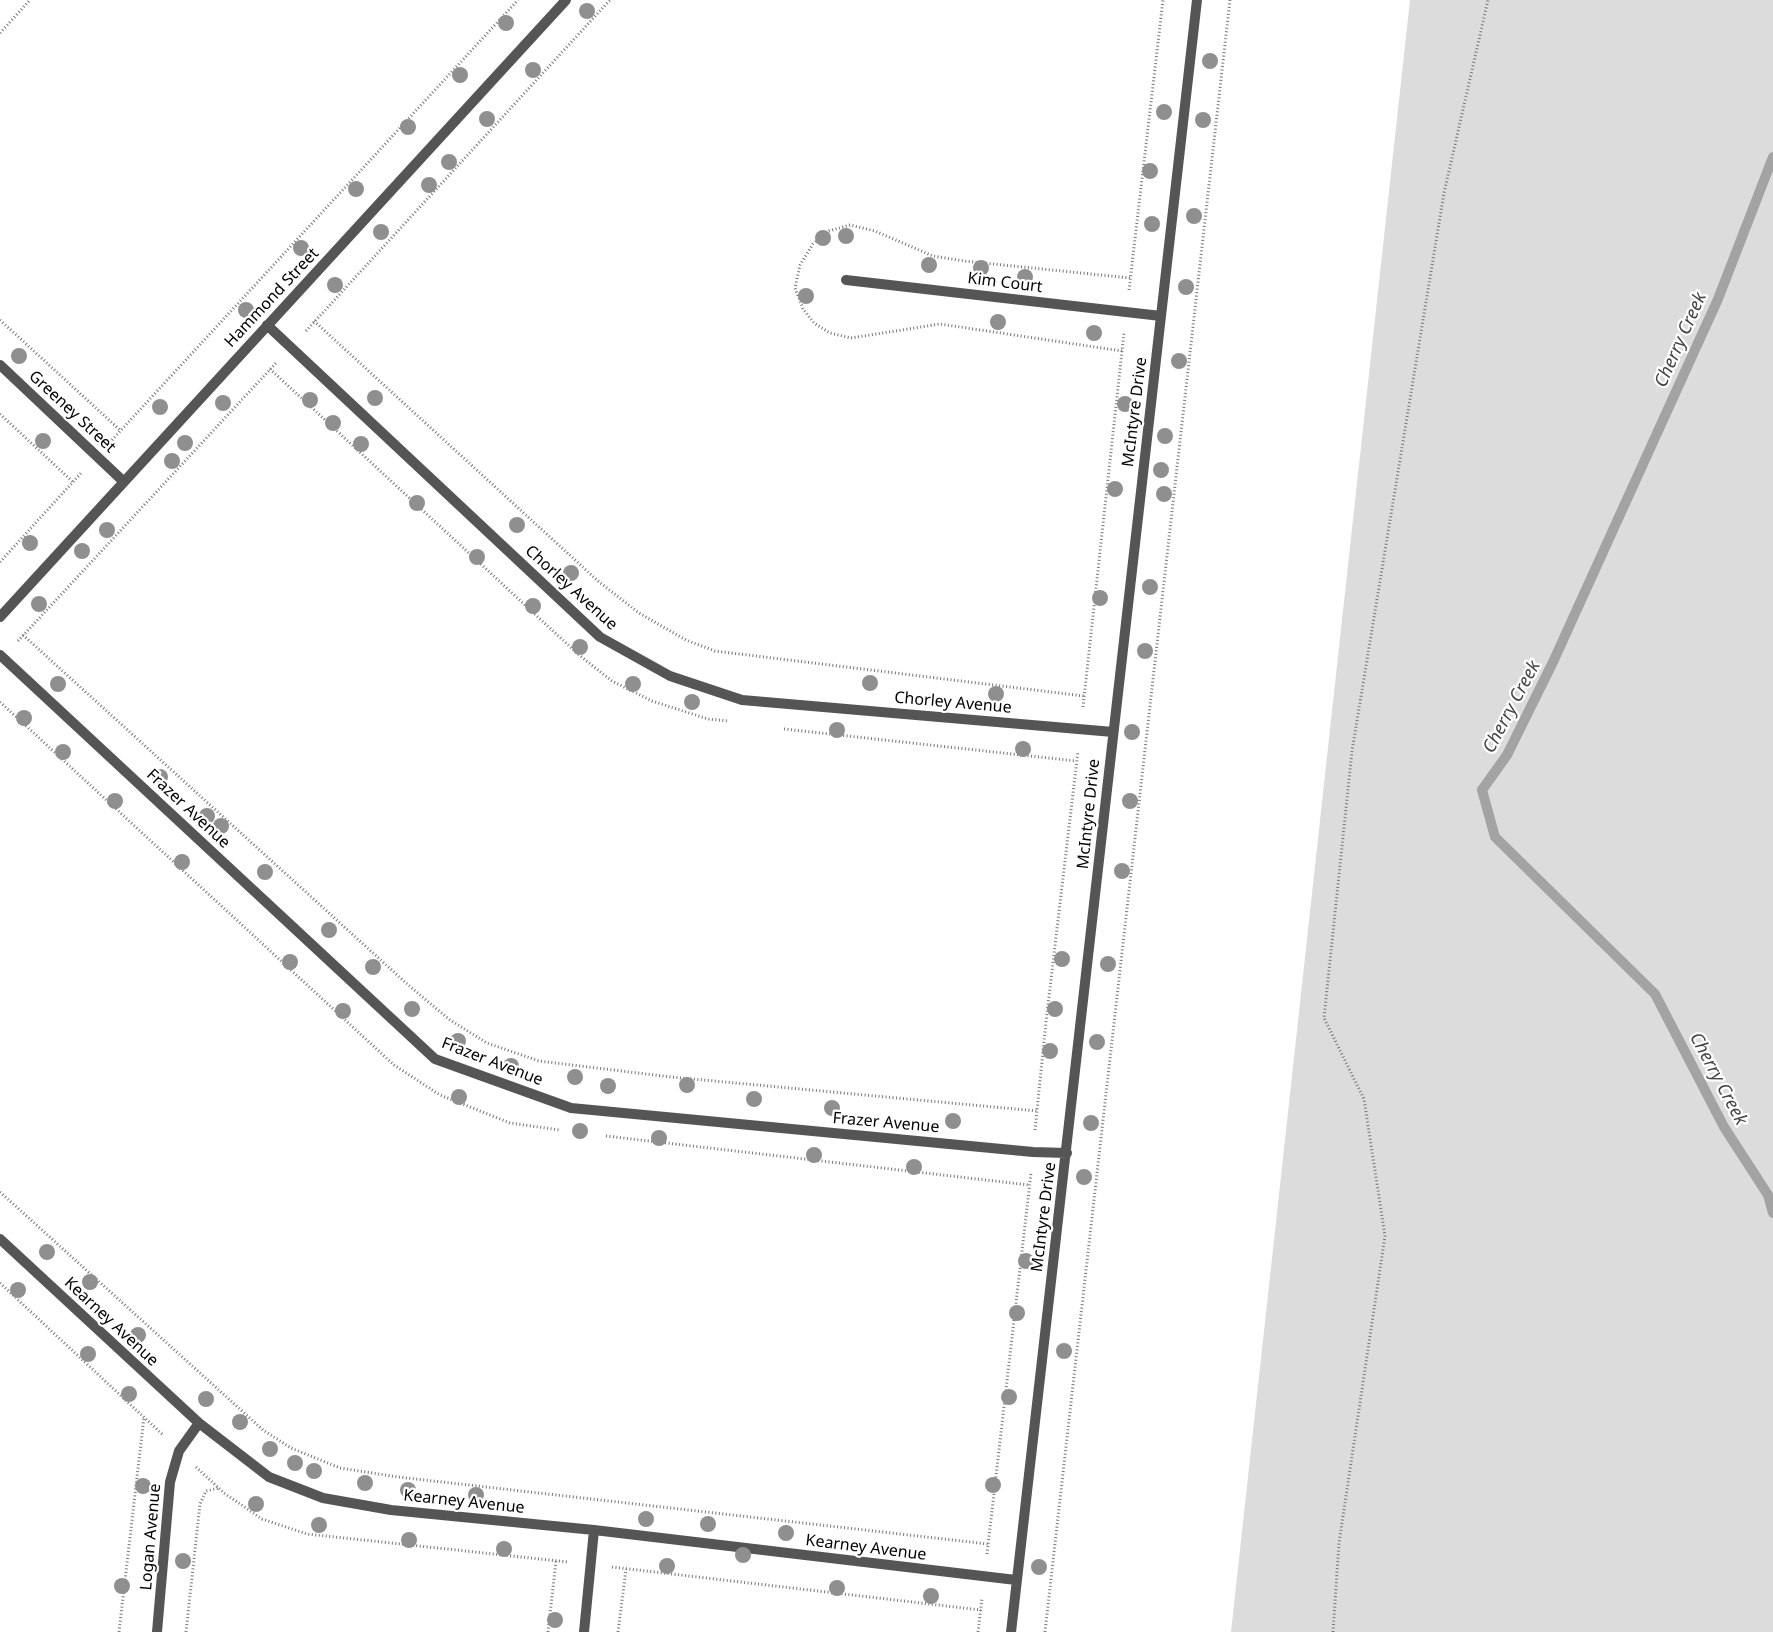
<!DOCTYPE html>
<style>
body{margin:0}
canvas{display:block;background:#fff}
</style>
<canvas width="1773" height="1632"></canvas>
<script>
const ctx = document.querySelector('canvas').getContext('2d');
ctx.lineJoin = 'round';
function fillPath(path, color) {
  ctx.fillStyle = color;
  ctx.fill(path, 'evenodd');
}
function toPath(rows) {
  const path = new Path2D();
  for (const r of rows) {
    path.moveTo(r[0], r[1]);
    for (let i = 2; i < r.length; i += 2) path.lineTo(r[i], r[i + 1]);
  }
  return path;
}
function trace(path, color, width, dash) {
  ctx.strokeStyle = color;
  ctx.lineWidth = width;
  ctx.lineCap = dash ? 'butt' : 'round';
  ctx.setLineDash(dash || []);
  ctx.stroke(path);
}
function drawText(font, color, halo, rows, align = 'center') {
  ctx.font = font + ' "Noto Sans",sans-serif';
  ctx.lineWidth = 4.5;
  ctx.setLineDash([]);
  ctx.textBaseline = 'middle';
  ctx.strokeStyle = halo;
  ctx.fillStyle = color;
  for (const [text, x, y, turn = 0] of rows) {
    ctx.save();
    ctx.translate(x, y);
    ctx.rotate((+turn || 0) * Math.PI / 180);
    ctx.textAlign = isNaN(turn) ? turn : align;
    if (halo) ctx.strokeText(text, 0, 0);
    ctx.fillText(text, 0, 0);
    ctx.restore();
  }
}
fillPath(toPath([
 [1410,0,1773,0,1773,1632,1231,1632]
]), '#dcdcdc');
trace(toPath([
 [1773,157,1718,299,1553,662,1507,755,1482,790,1495,837,1655,994,1724,1127,1768,1195,1773,1213]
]), '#a3a3a3', 10);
trace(toPath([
 [0,33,30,0],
 [1129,290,1163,0],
 [0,320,121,431],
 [314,321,598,581,639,613,686,640,715,651,1084,696],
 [306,331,610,0],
 [1122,351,940,324,851,338,830,333,814,323,803,309,795,288,800,265,813,244,829,231,850,225,875,231,933,256,964,261,1130,278],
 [270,369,579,655,612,681,652,701,708,719,728,721],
 [0,414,73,482],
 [112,440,518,0],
 [0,562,82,472],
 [23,635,406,983,450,1020,487,1043,539,1061,671,1077,1037,1111],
 [18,641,276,363],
 [0,702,394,1065,440,1095,510,1123,560,1130],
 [1083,707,1124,333],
 [784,729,1076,761],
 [1035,1130,1046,1022,1078,751],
 [606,1136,1029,1185],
 [0,1192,263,1430,291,1448,340,1468,398,1477,988,1544],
 [0,1283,163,1435],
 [196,1467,224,1493,262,1519,307,1534,568,1562],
 [987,1554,1031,1173],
 [612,1567,981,1610],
 [119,1632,144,1417],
 [186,1632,200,1504,206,1491,219,1488],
 [548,1632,556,1561],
 [618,1632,626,1569],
 [978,1632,982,1598],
 [1045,1632,1230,0],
 [1333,1632,1339,1543,1385,1236,1364,1099,1324,1018,1352,751,1444,193,1488,0]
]), '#777', 3, [1, 2.5]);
trace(toPath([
 [846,280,1161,316],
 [267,325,600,637,670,676,742,700,1113,732],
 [0,365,123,481],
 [0,617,566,0],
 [0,655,435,1059,571,1108,1033,1152,1067,1153],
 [0,1239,199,1423,269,1477,323,1498,391,1510,594,1530,1016,1580],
 [157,1632,170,1482,179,1451,199,1423],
 [584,1632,594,1530],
 [1011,1632,1197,0]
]), '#555', 10);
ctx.fillStyle = '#8f8f8f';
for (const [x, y] of [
 [587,11],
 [506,23],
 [1210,61],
 [533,70],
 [460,75],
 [1164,112],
 [487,119],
 [1203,120],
 [408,127],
 [449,162],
 [1150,171],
 [429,185],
 [356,189],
 [1194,216],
 [1152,224],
 [381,232],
 [846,236],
 [823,238],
 [301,248],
 [929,265],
 [981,268],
 [1025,277],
 [335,285],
 [1186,287],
 [806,296],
 [246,310],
 [998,322],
 [1094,333],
 [19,356],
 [1179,361],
 [375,398],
 [310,400],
 [223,403],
 [1125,404],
 [160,407],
 [333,423],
 [1165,436],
 [43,441],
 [185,443],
 [361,444],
 [172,461],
 [1161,470],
 [1115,489],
 [1164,494],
 [417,503],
 [517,525],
 [107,530],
 [30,543],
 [82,551],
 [477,557],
 [571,573],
 [1150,587],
 [1100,598],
 [39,604],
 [533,606],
 [580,647],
 [1145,651],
 [870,683],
 [58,684],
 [633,684],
 [996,694],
 [692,702],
 [24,718],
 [837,730],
 [1132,732],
 [1023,749],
 [63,752],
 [160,777],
 [115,801],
 [1130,801],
 [207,816],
 [221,826],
 [182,862],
 [1122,871],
 [265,872],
 [329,930],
 [1062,959],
 [290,962],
 [1108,964],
 [373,967],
 [412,1009],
 [1055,1009],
 [343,1011],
 [458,1041],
 [1097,1042],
 [1050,1051],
 [511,1066],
 [575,1077],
 [687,1085],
 [608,1086],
 [459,1097],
 [754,1099],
 [832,1108],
 [953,1121],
 [1091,1123],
 [580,1131],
 [659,1138],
 [814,1155],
 [914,1167],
 [1084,1177],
 [47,1252],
 [1026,1261],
 [90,1282],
 [18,1290],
 [1017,1313],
 [138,1335],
 [1064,1351],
 [88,1354],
 [129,1394],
 [1009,1397],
 [206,1399],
 [240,1422],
 [270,1449],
 [295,1463],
 [314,1471],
 [365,1483],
 [993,1485],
 [143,1486],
 [408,1490],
 [476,1495],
 [256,1504],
 [646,1519],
 [708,1524],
 [319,1525],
 [786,1533],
 [409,1540],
 [504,1549],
 [743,1555],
 [183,1561],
 [667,1566],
 [1039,1567],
 [122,1586],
 [837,1588],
 [931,1596],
 [555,1620]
]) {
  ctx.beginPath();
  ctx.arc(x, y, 8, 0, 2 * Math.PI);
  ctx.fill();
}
drawText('16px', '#000', '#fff', [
 ["Kim Court",1005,283,7],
 ["Hammond Street",272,298,-47],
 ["Greeney Street",72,412,43],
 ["McIntyre Drive",1135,412,-83],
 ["Chorley Avenue",571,588,42],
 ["Chorley Avenue",953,703,5],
 ["Frazer Avenue",188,809,43],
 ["McIntyre Drive",1089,814,-84],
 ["Frazer Avenue",492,1062,21],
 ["Frazer Avenue",886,1123,5],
 ["McIntyre Drive",1044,1217,-83],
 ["Kearney Avenue",111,1322,43],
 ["Kearney Avenue",464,1502,6],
 ["Logan Avenue",151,1537,-85],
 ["Kearney Avenue",866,1548,7]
]);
drawText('italic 18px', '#444', '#fff', [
 ["Cherry Creek",1681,340,-66],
 ["Cherry Creek",1512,707,-62],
 ["Cherry Creek",1718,1079,62]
]);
</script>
